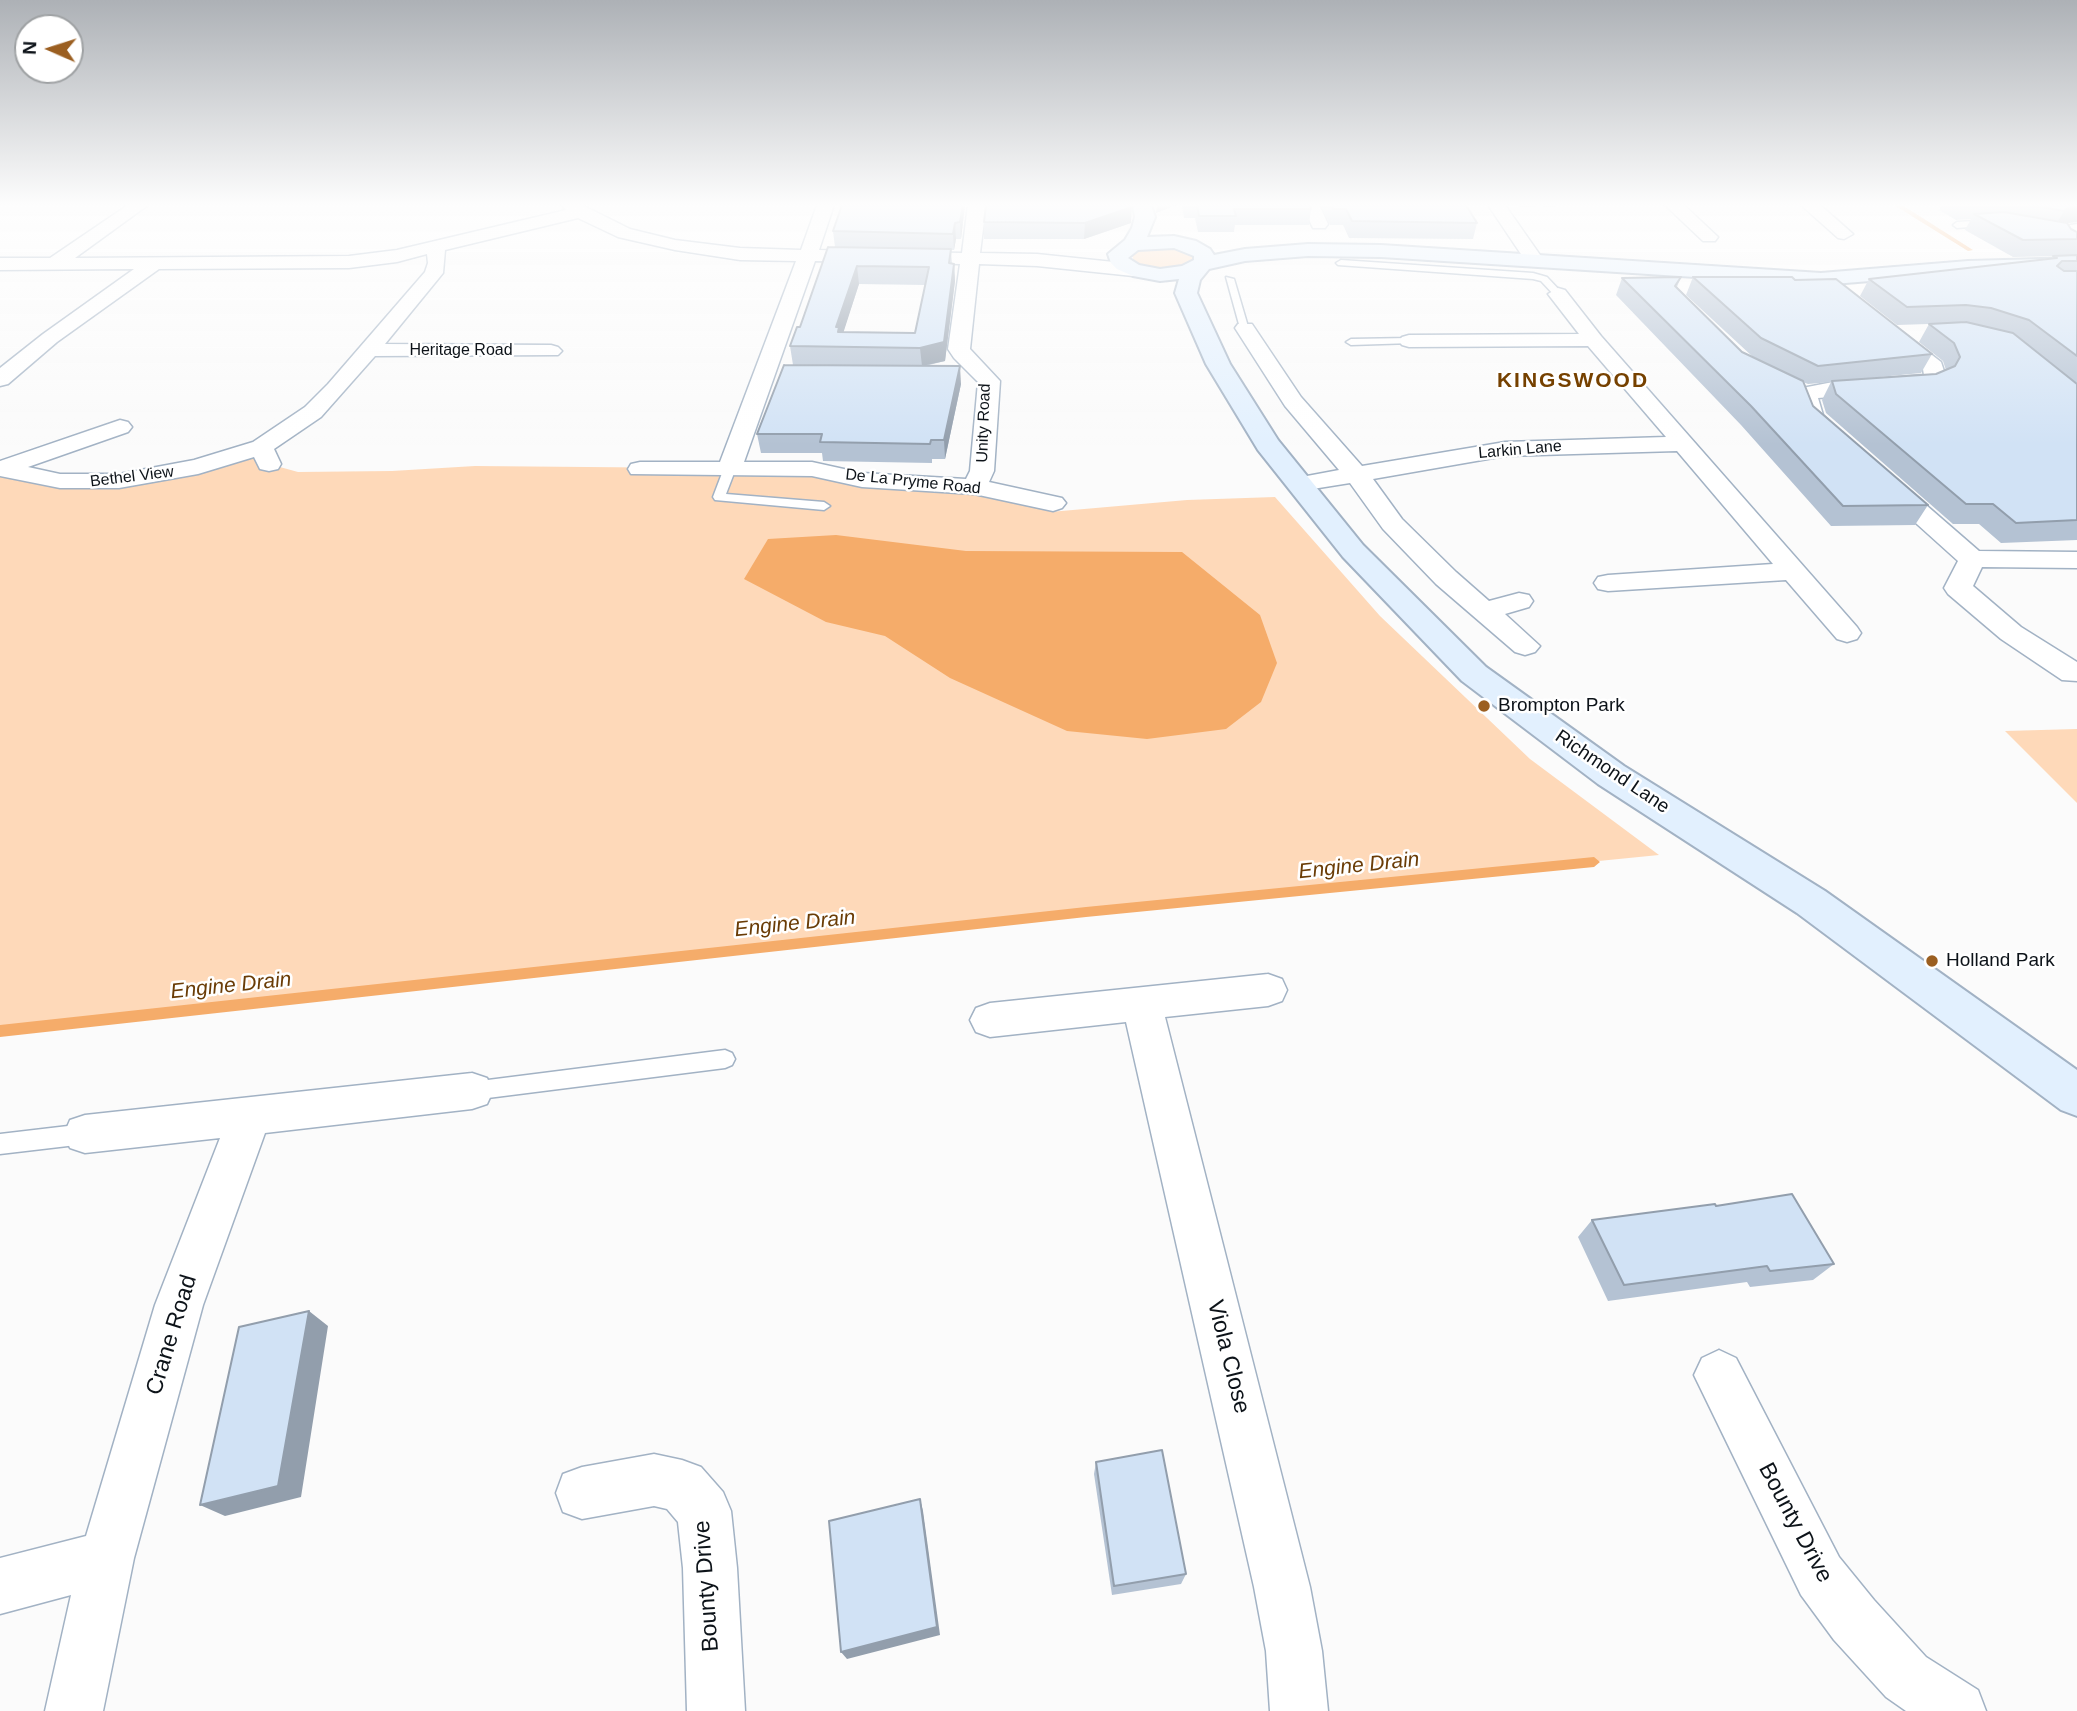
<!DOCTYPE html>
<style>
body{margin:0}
#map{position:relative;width:2077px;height:1711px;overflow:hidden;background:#fbfbfb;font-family:Arial,sans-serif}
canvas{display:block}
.north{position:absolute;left:14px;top:14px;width:70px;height:70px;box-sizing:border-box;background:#fff;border:2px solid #9ea1a3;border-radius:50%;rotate:273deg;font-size:19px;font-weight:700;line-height:28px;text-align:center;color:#0d1319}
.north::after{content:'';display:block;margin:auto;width:24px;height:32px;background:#9b5f21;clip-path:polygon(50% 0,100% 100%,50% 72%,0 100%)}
</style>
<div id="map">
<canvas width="2077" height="1711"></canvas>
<div class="north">N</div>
</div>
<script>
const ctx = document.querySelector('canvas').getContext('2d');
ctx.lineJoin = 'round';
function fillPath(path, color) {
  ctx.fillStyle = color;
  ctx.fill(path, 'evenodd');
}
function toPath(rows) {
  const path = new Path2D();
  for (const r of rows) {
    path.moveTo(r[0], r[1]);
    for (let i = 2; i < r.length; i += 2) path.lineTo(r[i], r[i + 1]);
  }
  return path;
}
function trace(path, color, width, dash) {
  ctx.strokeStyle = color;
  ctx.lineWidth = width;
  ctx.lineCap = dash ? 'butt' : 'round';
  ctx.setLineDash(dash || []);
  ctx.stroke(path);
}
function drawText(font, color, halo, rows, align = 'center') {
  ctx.font = font + ' Arial,sans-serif';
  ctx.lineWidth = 5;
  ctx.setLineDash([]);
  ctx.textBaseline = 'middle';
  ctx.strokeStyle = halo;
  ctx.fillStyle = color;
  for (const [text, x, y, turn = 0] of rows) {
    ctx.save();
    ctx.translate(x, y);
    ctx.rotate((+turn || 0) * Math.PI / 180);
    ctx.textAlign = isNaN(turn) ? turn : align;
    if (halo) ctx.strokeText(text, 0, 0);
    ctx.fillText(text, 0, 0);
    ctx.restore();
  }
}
fillPath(toPath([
 [1164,245,1190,251,1197,259,1191,266,1164,271,1145,267,1133,261,1133,253,1138,249],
 [261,447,269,464,298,472,392,471,475,466,812,469,1053,503,1050,512,1187,500,1275,497,1380,616,1530,759,1659,855,1086,912,0,1031,0,469,87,483],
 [2077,729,2077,803,2005,731]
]), '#fed9b9');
fillPath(toPath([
 [836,535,966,551,1182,552,1260,615,1277,663,1261,702,1226,729,1147,739,1067,731,950,678,885,636,826,622,744,579,768,539]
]), '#f5ac6a');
fillPath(toPath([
 [1894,205,1902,205,1973,250,1968,251,1894,205],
 [1594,857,1600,862,1594,867,1086,917,0,1037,0,1025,1086,907,1594,857]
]), '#f5ac6a');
const lane = toPath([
 [1991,220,1994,221,1994,225,1957,228,1953,225,1957,222,1991,220],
 [1341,260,1533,273,1547,277,1563,294,1555,296,1541,281,1533,279,1338,265,1336,263,1341,260],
 [1226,277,1234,279,1249,330,1240,328,1226,277],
 [1409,338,1413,339,1413,343,1351,345,1346,342,1351,339,1409,338],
 [730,464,736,468,726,494,824,502,830,506,824,510,715,500,713,497,724,468,730,464],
 [725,1050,732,1053,735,1059,732,1065,725,1068,472,1100,465,1097,462,1091,465,1085,472,1082,725,1050],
 [85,1124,93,1127,96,1134,93,1141,85,1144,0,1154,0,1134,85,1124]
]);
const street = toPath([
 [128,205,148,205,75,258,349,256,397,250,566,210,562,205,582,205,630,229,675,240,740,248,801,250,817,205,834,205,819,250,962,253,968,205,986,205,980,253,1037,254,1133,264,1142,270,1133,276,1037,266,979,264,970,349,1000,381,994,471,989,482,1062,498,1066,503,1062,508,1053,511,974,494,862,487,812,476,631,474,628,469,631,464,640,462,720,462,796,261,740,260,675,250,618,237,578,218,445,250,443,273,385,344,551,345,558,347,562,351,558,355,375,356,321,417,274,449,281,464,278,469,269,471,260,469,254,457,198,474,119,488,60,488,0,476,0,461,120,420,128,422,132,427,128,432,28,467,60,474,119,474,194,460,253,442,305,407,328,384,425,272,428,263,427,254,397,262,349,268,159,269,57,342,8,384,0,386,0,368,43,334,134,269,0,270,0,258,50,258,128,205],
 [815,261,960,264,948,349,954,358,978,382,970,471,966,479,862,473,812,462,744,462,815,261],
 [1302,205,1319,205,1328,224,1325,228,1313,228,1302,205],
 [1488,205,1505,205,1545,262,1543,266,1529,266,1488,205],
 [1665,205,1684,205,1718,237,1715,241,1703,241,1665,205],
 [1801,205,1820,205,1853,234,1844,239,1838,238,1801,205],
 [2077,224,2077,234,2075,235,2077,251,2062,244,2055,231,2058,227,2077,224],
 [1558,288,1565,290,1601,336,1857,627,1861,633,1857,639,1847,642,1837,639,1786,580,1608,591,1598,589,1594,583,1598,577,1608,575,1773,564,1677,451,1505,456,1373,479,1402,519,1456,572,1489,601,1519,593,1529,595,1533,601,1529,607,1505,614,1540,646,1535,652,1525,655,1515,652,1436,584,1383,529,1350,483,1300,491,1291,489,1288,484,1291,479,1339,470,1285,406,1235,328,1238,324,1252,324,1301,397,1362,466,1505,442,1666,437,1588,346,1409,347,1402,345,1399,341,1402,337,1409,335,1579,334,1548,294,1558,288],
 [1890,326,1897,328,1941,362,1946,377,1933,388,1925,390,1818,398,1823,415,1839,430,1835,435,1819,435,1802,418,1794,394,1797,389,1833,382,1924,375,1923,369,1880,332,1883,328,1890,326],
 [1887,477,1896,479,1979,551,2077,552,2077,568,1982,567,1973,586,2021,627,2077,662,2077,681,2062,680,2001,639,1948,594,1944,588,1958,561,1878,489,1875,484,1878,479,1887,477],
 [1268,974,1282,979,1287,990,1282,1001,1268,1006,1165,1017,1310,1587,1322,1651,1328,1711,1270,1711,1266,1651,1254,1587,1126,1022,990,1037,976,1032,970,1020,976,1008,990,1003,1268,974],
 [472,1073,487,1078,493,1091,487,1104,472,1109,265,1133,203,1305,134,1558,103,1711,45,1711,71,1595,0,1614,0,1558,86,1536,155,1305,220,1138,85,1153,70,1148,64,1134,70,1120,85,1115,472,1073],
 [1719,1350,1736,1358,1839,1557,1874,1600,1926,1657,1978,1690,1986,1711,1906,1711,1886,1697,1834,1640,1801,1595,1694,1375,1702,1358,1719,1350],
 [654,1454,682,1460,701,1467,723,1492,731,1511,737,1568,745,1711,687,1711,683,1568,678,1522,667,1509,654,1506,582,1519,563,1512,556,1493,563,1474,582,1467,654,1454]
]);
const secondary = toPath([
 [1133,205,1151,205,1155,217,1147,237,1174,236,1196,241,1210,249,1214,255,1245,249,1308,244,1381,245,1821,273,1968,261,2077,258,2077,270,1968,273,1821,285,1381,257,1308,256,1245,261,1209,269,1200,280,1197,293,1230,364,1278,440,1363,545,1486,667,1624,766,1825,891,2077,1070,2077,1116,2061,1110,1797,913,1598,784,1462,681,1343,557,1258,450,1206,364,1175,293,1179,279,1160,281,1133,276,1117,269,1111,263,1108,254,1125,240,1132,228,1135,217,1133,205],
 [1174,248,1194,256,1194,260,1182,266,1160,269,1139,265,1128,258,1138,250,1174,248]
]);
trace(lane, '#a2b2c4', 3);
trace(street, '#a2b2c4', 3);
trace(secondary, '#a2b2c4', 4);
fillPath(lane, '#fff');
fillPath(street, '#fff');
fillPath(secondary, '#e2f0fe');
fillPath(toPath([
 [965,205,961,239,956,239,954,250,951,250,952,263,954,264,955,281,945,361,925,366,961,384,945,459,932,459,932,463,823,461,822,453,761,453,757,434,793,365,790,346,800,327,835,247,833,231],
 [859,284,925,285,915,333,843,332],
 [1182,205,1310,205,1311,209,1309,225,1235,225,1234,232,1198,232,1195,218,1184,218],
 [1320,205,1486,205,1486,206,1466,206,1477,223,1473,239,1349,238,1343,225,1330,225],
 [1508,205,1555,205,1555,207,1509,206],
 [1942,205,2077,205,2077,222,2067,223,2071,229,2077,232,2077,540,2001,543,1979,524,1953,524,1826,413,1822,400,1831,382,1808,384,1803,382,1813,406,1928,505,1915,525,1831,526,1741,425,1616,295,1622,278,1681,277,1677,287,1742,352,1753,357,1686,295,1693,277,1795,280,1932,354,1921,373,1849,380,1936,374,1946,370,1943,361,1919,342,1929,324,1897,325,1860,296,1869,279,2052,259,2053,256,2063,256,2013,257,1965,230,1971,219,1956,220,1939,210],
 [984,222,1131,223,1084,239,984,239],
 [1716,1206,1834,1264,1813,1280,1750,1287,1747,1282,1608,1301,1578,1237,1592,1220],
 [1096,1462,1186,1574,1181,1584,1112,1595,1094,1474]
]), '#b4c2d3');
fillPath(toPath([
 [963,205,965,205,961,239,960,222],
 [1157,205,1177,205,1156,213],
 [1132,207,1131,223,1084,239,1085,223],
 [2077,207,2077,222,2058,224,2054,228,2064,211,2068,208],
 [955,223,956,239,954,250,953,234],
 [954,264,955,281,945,361,922,366,920,348],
 [857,266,859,284,841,340,836,327],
 [960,366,961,384,945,459,944,440],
 [309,1311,328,1326,301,1497,225,1516,200,1505],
 [920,1499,923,1511,940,1635,847,1659,841,1652]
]), '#929eac');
const building = toPath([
 [842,205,963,205,960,222,955,223,953,234,833,231,842,205],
 [986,205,1132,205,1132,207,1085,223,984,222,986,205],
 [1197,205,1310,205,1311,209,1234,209,1236,216,1199,216,1197,205],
 [1331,205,1466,205,1477,223,1352,221,1346,209,1333,209,1331,205],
 [2030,205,2077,205,2077,207,2068,208,2064,211,2030,205],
 [2004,212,2067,223,2071,229,2077,232,2077,239,2023,240,1974,214,2004,212],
 [828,247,951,249,949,263,954,264,944,342,920,348,790,346,797,327,800,327,828,247],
 [857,266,929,267,915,333,838,332,839,327,836,327,857,266],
 [2077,255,2077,261,2062,261,2057,266,2064,271,2077,271,2077,356,2029,320,1991,308,1966,305,1907,307,1869,279,2057,258,2053,256,2077,255],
 [1681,277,1675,286,1742,352,1803,381,1813,406,1928,505,1843,506,1751,406,1622,278,1681,277],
 [1693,277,1792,277,1795,280,1836,279,1932,354,1818,366,1761,338,1693,277],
 [1966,322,2013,333,2077,384,2077,520,2016,523,1993,504,1966,504,1836,394,1832,381,1936,374,1955,366,1960,357,1954,343,1929,324,1966,322],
 [784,365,960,366,944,440,931,440,930,444,820,442,822,434,757,434,784,365],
 [1792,1194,1834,1264,1770,1271,1767,1266,1624,1285,1592,1220,1715,1204,1716,1206,1792,1194],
 [309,1311,278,1486,200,1505,239,1327,309,1311],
 [1162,1450,1186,1574,1114,1586,1096,1462,1162,1450],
 [920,1499,937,1627,841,1652,829,1521,920,1499]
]);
fillPath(building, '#d1e2f5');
trace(building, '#929eac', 2);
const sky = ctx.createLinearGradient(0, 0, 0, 445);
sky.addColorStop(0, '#adb1b6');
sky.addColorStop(0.46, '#fdfdfd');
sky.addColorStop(1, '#fdfdfd00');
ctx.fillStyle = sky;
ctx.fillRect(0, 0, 2077, 445);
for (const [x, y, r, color] of [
 [1484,706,7,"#9b5f21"],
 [1932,961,7,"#9b5f21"]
]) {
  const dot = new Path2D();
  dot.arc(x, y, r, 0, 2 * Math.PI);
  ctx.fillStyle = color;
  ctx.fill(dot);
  trace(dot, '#fff', 2.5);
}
drawText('16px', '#0d1319', '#fff', [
 ["Heritage Road",461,351],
 ["Unity Road",984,423,-88],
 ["Larkin Lane",1520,450,-5],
 ["Bethel View",132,477,-7],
 ["De La Pryme Road",913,482,6]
]);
drawText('19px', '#0d1319', '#fff', [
 ["Brompton Park",1498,706],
 ["Holland Park",1946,961]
], 'left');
drawText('19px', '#0d1319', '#fff', [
 ["Richmond Lane",1612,772,34]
]);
ctx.letterSpacing = '2px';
drawText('bold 21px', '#764100', '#fff', [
 ["KINGSWOOD",1573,381]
]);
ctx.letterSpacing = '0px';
drawText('italic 21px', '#6a3c06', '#fff', [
 ["Engine Drain",1359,866,-6],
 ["Engine Drain",795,924,-6],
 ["Engine Drain",231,986,-6]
]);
drawText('23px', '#0d1319', '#fff', [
 ["Crane Road",172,1335,-73],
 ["Viola Close",1228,1357,76],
 ["Bounty Drive",1795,1523,62],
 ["Bounty Drive",707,1586,-94]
]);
</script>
